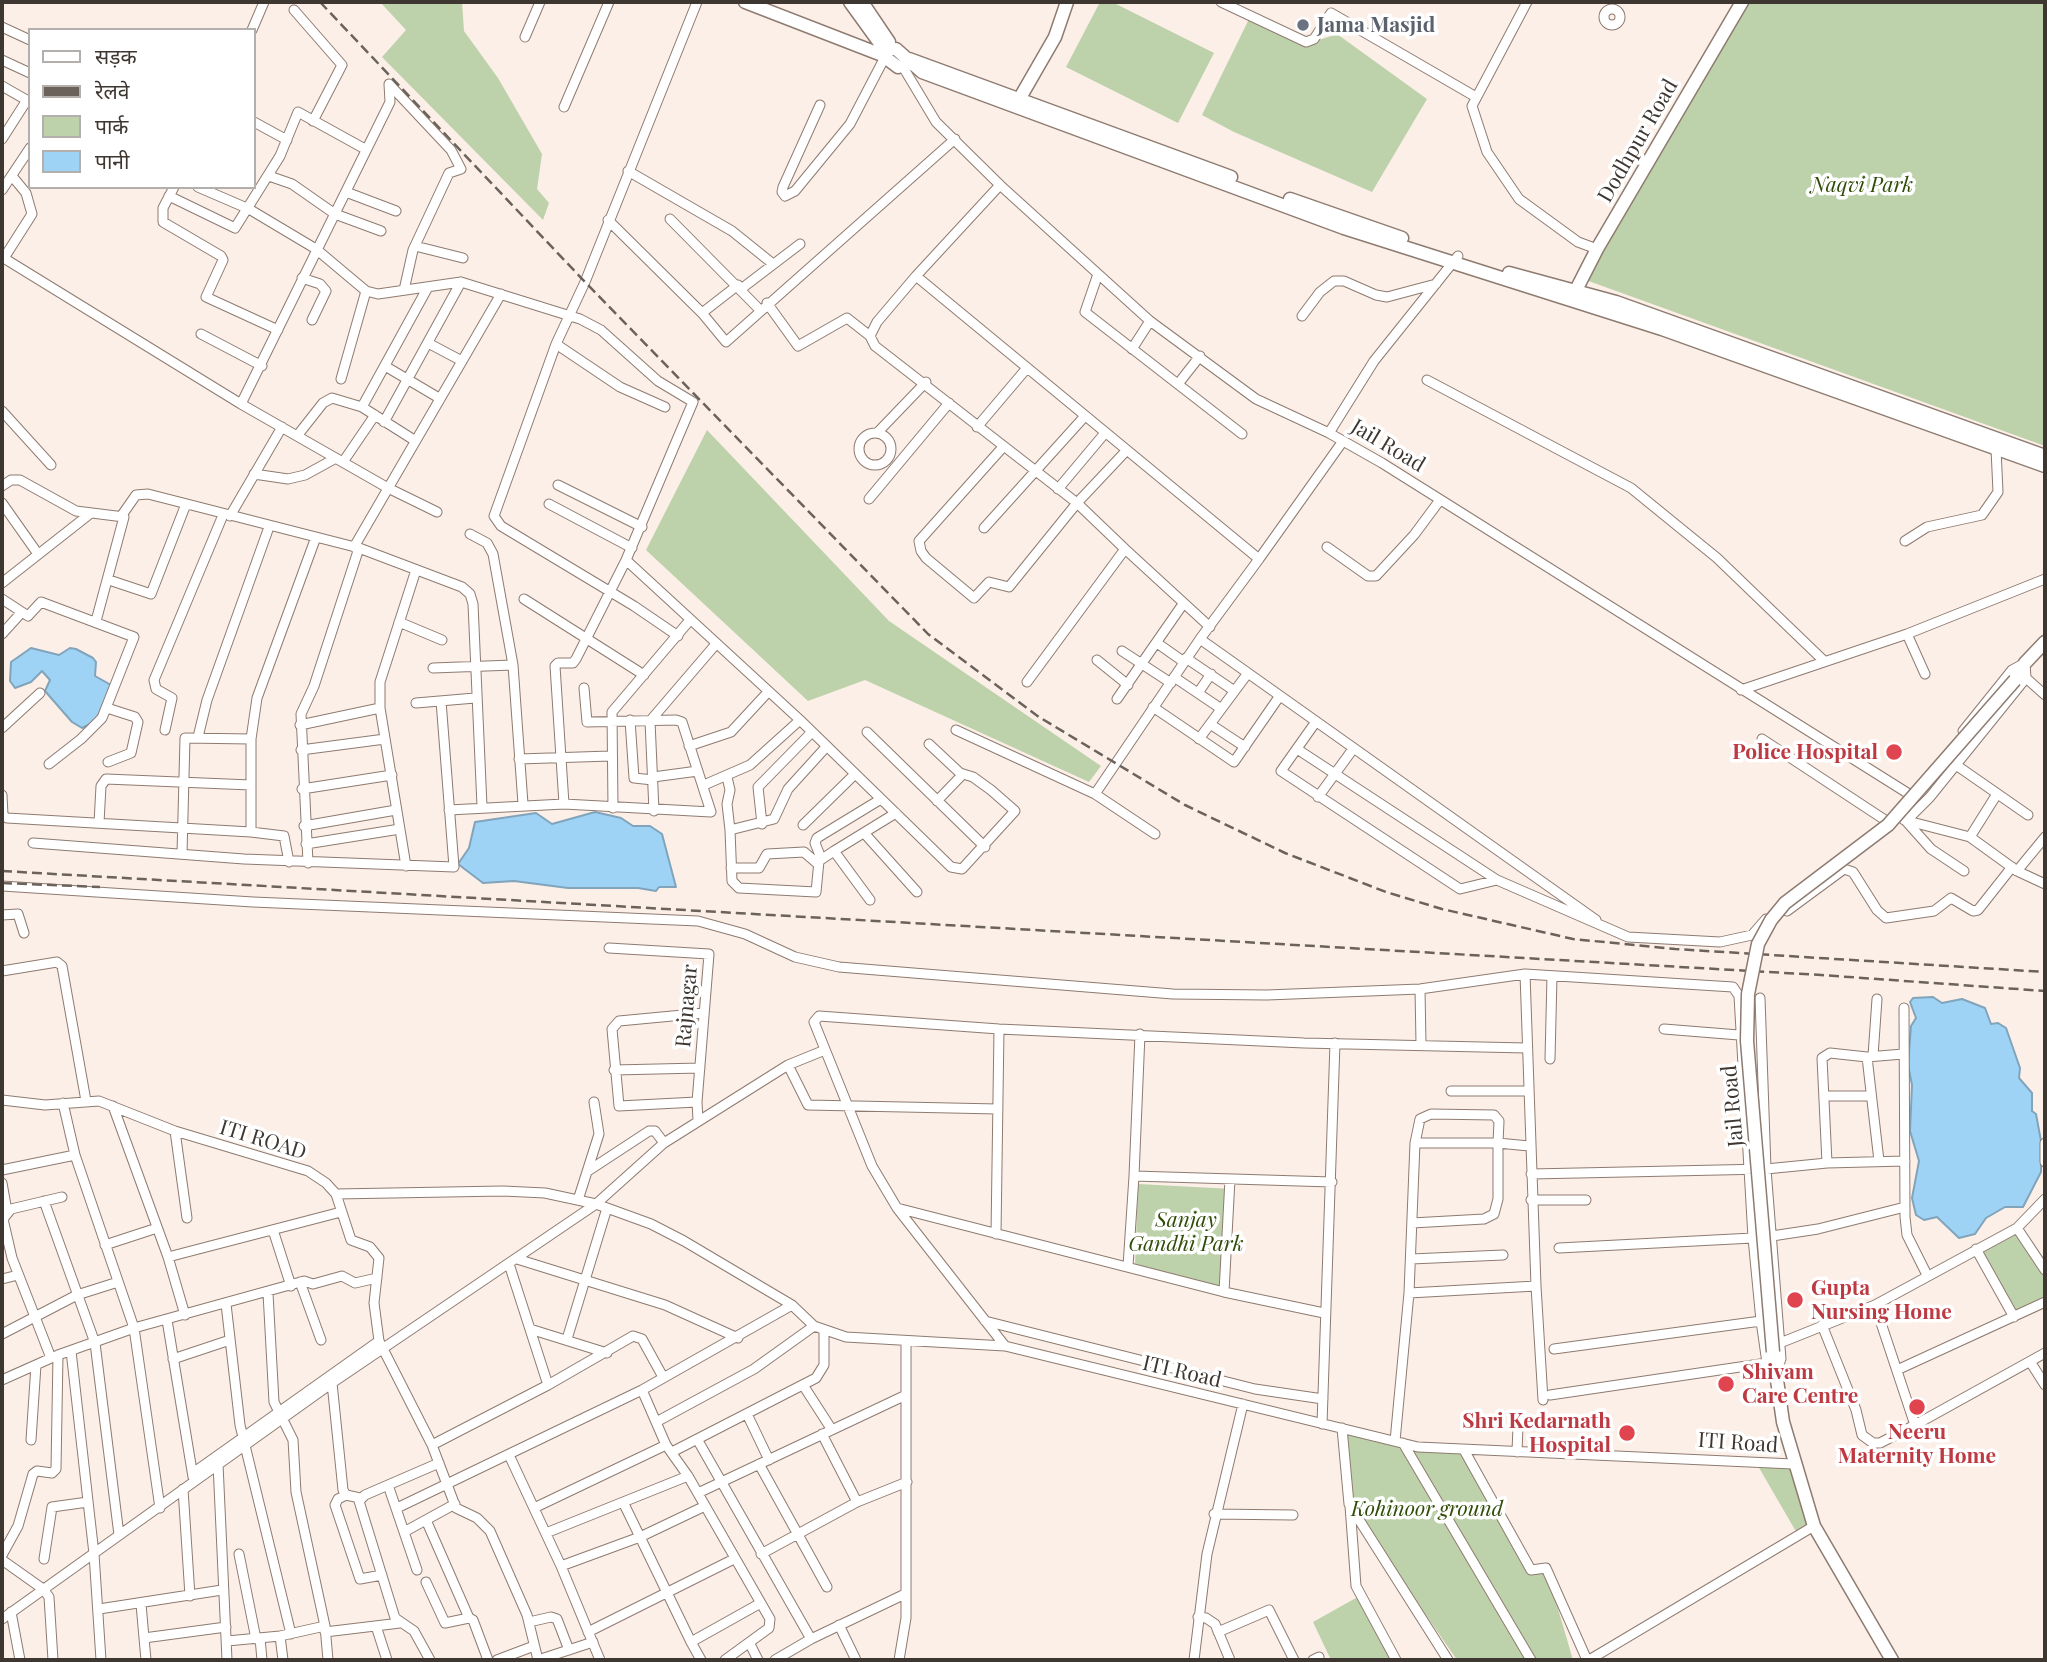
<!DOCTYPE html>
<meta charset="utf-8">
<style>
body{margin:0}
#map{position:relative;width:2047px;height:1662px;overflow:hidden;background:#fcefe8;font-family:"Playfair Display","Noto Sans Devanagari",serif}
canvas{display:block}
.frame{position:absolute;inset:0;border:4px solid #3e3631;pointer-events:none}
.legend{position:absolute;left:28px;top:28px;width:228px;height:161px;box-sizing:border-box;background:#fff;border:2px solid #b2afad;margin:0;padding:9px 12px;list-style:none;font-size:21px;color:#3e3631}
.legend li{display:flex;align-items:center;gap:14px;height:35px}
.legend b{width:35px;border:2px solid #b2afad}
</style>
<div id="map">
<canvas width="2047" height="1662"></canvas>
<div class="frame"></div>
<ul class="legend">
<li><b style="height:9px;background:#fff"></b>सड़क</li>
<li><b style="height:9px;background:#6b625c"></b>रेलवे</li>
<li><b style="height:19px;background:#bdd2aa"></b>पार्क</li>
<li><b style="height:19px;background:#9ed3f6"></b>पानी</li>
</ul>
</div>
<script>
const ctx = document.querySelector('canvas').getContext('2d');
ctx.lineJoin = 'round';
function fillPath(path, color) {
  ctx.fillStyle = color;
  ctx.fill(path, 'evenodd');
}
function toPath(rows) {
  const path = new Path2D();
  for (const r of rows) {
    if (r.length === 3) {
      path.moveTo(r[0] + r[2], r[1]);
      path.arc(r[0], r[1], r[2], 0, 2 * Math.PI);
      continue;
    }
    path.moveTo(r[0], r[1]);
    for (let i = 2; i < r.length; i += 2) path.lineTo(r[i], r[i + 1]);
  }
  return path;
}
function trace(path, color, width, dash) {
  ctx.strokeStyle = color;
  ctx.lineWidth = width;
  ctx.lineCap = dash ? 'butt' : 'round';
  ctx.setLineDash(dash || []);
  ctx.stroke(path);
}
function drawText(font, color, halo, rows, align = 'center') {
  ctx.font = font + ' "Playfair Display",serif';
  ctx.lineWidth = 7;
  ctx.setLineDash([]);
  ctx.textBaseline = 'middle';
  ctx.strokeStyle = halo;
  ctx.fillStyle = color;
  for (const [text, x, y, turn = 0] of rows) {
    ctx.save();
    ctx.translate(x, y);
    ctx.rotate((+turn || 0) * Math.PI / 180);
    ctx.textAlign = isNaN(turn) ? turn : align;
    if (halo) ctx.strokeText(text, 0, 0);
    ctx.fillText(text, 0, 0);
    ctx.restore();
  }
}
fillPath(toPath([
 [380,2,462,2,464,31,498,78,542,154,537,189,549,203,543,220,382,57,406,30],
 [1100,2,1112,2,1214,53,1178,123,1066,67],
 [1750,2,2045,2,2045,446,1583,279],
 [1250,17,1307,44,1337,34,1427,99,1372,192,1234,132,1202,115],
 [707,430,889,621,1101,766,1089,782,865,680,808,701,646,550],
 [1138,1184,1233,1189,1228,1290,1135,1266],
 [2016,1231,2045,1274,2045,1299,2015,1314,1979,1250],
 [1342,1429,1395,1441,1464,1450,1531,1571,1546,1568,1573,1660,1457,1660,1349,1504],
 [1758,1466,1789,1466,1810,1527,1798,1535],
 [1363,1594,1396,1660,1331,1660,1313,1622]
]), '#bdd2aa');
const water = toPath([
 [31,648,59,655,70,648,76,649,93,658,96,662,95,676,111,685,96,721,82,728,72,722,45,691,50,680,42,671,31,682,15,688,10,681,11,662,31,648],
 [595,812,621,818,633,826,650,826,662,834,676,887,659,887,656,891,638,888,568,888,514,881,483,883,458,864,469,848,475,822,536,813,552,824,595,812],
 [1933,997,1942,1003,1962,999,1985,1008,1991,1024,1998,1023,2006,1028,2020,1068,2019,1078,2032,1093,2032,1111,2036,1114,2041,1141,2041,1172,2023,1207,2005,1207,1986,1218,1975,1234,1959,1238,1937,1217,1924,1220,1916,1215,1912,1198,1919,1161,1910,1131,1912,1085,1908,1065,1911,1026,1916,1018,1910,1002,1913,998,1933,997]
]);
fillPath(water, '#9ed3f6');
trace(water, '#81a4bb', 2);
const street = toPath([
 [1221,2,1306,42,1314,39,1331,13,1476,97],
 [1527,2,1472,106,1487,152,1519,199,1578,242,1597,249],
 [1612,17,8],
 [294,10,342,65,313,121],
 [2,27,30,40],
 [252,30,264,2],
 [525,37,540,2],
 [2,60,30,73],
 [903,67,936,122,1000,185,1150,321,1256,399,1329,433,1382,463,1909,794],
 [2,86,30,102],
 [820,105,783,187,782,192,785,196,795,191,850,124,885,57],
 [564,107,609,2],
 [254,122,287,140],
 [2,139,27,100],
 [628,171,732,231,773,264],
 [269,176,292,184,335,214,381,231],
 [1000,185,916,276,877,322,870,336,875,346,1077,503,1125,549,1027,682],
 [174,187,163,208,163,222,221,256,223,260,206,297,278,330],
 [198,187,249,209,316,249,366,291,378,294,461,282,580,319,601,330,658,381,693,402,626,560,800,720,951,867,962,869,1015,811,991,790,973,777,960,773,929,744],
 [2,190,30,148],
 [346,192,396,211],
 [169,196,235,228,280,156,298,112,365,149],
 [670,219,760,310],
 [608,220,702,313,738,285],
 [415,246,463,258],
 [2,257,241,404,388,488,437,512],
 [4,258,32,214,26,193,12,176],
 [1098,274,1085,312,1242,434],
 [916,276,1259,559,1200,639],
 [302,278,320,284,326,291,312,320],
 [741,289,800,244],
 [767,303,798,346,847,318,870,336],
 [702,313,726,342,955,139],
 [1302,316,1320,292,1334,281,1344,281,1376,295,1387,297,1436,284],
 [201,334,262,366],
 [428,343,462,361],
 [556,344,620,387,665,407],
 [1132,349,1150,321],
 [385,366,439,398],
 [341,379,366,291],
 [1427,380,1631,488,1717,558,1823,660],
 [1178,384,1200,356],
 [241,404,390,102,389,84,451,150,461,169,449,173,413,250,404,290],
 [362,407,428,287],
 [2,411,51,465],
 [384,422,461,282],
 [977,427,1027,368],
 [877,433,926,382],
 [1329,433,1374,361,1458,256],
 [875,449,16],
 [297,436,323,403,332,398,362,407,414,440],
 [1003,447,919,541,921,551,926,558,974,598,989,582,1009,587,1077,503,1126,451],
 [343,462,375,415],
 [254,474,288,479,305,475,336,458],
 [558,485,642,527],
 [2,486,11,480,20,480,76,511,124,517,96,621],
 [1058,489,1105,433],
 [869,499,949,403],
 [2,503,38,554],
 [549,504,632,548],
 [122,515,136,495,148,494,359,548,462,587,470,594,473,604,482,806],
 [230,516,282,427],
 [984,528,1085,416],
 [470,534,487,543,493,554,513,665,523,804],
 [1905,541,1927,527,1982,515,1998,492,1996,449],
 [354,547,501,294],
 [1327,547,1368,576,1376,576,1414,535,1440,500],
 [1125,549,1210,627],
 [1259,559,1343,441],
 [109,580,151,594,186,504],
 [2,583,91,513],
 [2,599,28,616,41,602,134,637,102,718,81,739,49,764],
 [524,599,644,675],
 [399,622,442,640],
 [2,634,21,613],
 [1907,634,1925,674],
 [678,636,634,606,501,526,494,516,556,344,585,282,697,2],
 [1157,643,1184,662],
 [1122,651,1171,683],
 [1186,658,1233,690],
 [1097,660,1128,685],
 [433,668,513,665],
 [1174,677,1220,708],
 [2026,678,2045,695],
 [1741,690,1907,634,2045,579],
 [1198,693,1211,674],
 [1117,699,1183,604],
 [416,703,475,698],
 [1153,707,1234,762,1279,697],
 [107,708,135,717,138,722,131,753,108,762],
 [630,720,634,778,653,780],
 [1315,723,1281,771,1460,889,1497,880,1628,937,1720,942,1752,935,1766,919],
 [1210,724,1245,747],
 [300,725,380,708],
 [2,728,40,693],
 [165,730,172,698,156,689,154,680,223,515],
 [956,730,1095,794,1155,834],
 [1963,731,2012,670,2025,663,2026,678,1930,797,1906,821,1931,849,1964,871],
 [867,732,985,847],
 [198,737,207,700,269,527],
 [1199,739,1248,673],
 [1762,739,1885,820],
 [689,746,731,732,768,692],
 [827,746,788,789,774,819,730,830,732,881,739,888,816,892,819,861,834,851],
 [1297,749,1497,880],
 [301,750,385,739],
 [519,759,610,756],
 [1956,765,2028,815],
 [653,777,698,771],
 [727,777,730,790,727,804,730,830],
 [704,785,750,765,800,720],
 [302,789,392,775],
 [1095,794,1200,639,1596,920],
 [2,795,3,815,7,818,251,832,251,739,257,698,316,537],
 [1318,797,1353,749],
 [937,801,963,774],
 [564,804,555,666,558,663,573,663,576,659,626,560],
 [613,808,612,712,690,620],
 [449,810,564,804,711,812,682,722,676,720,587,722,584,688],
 [654,811,650,721,716,644],
 [1904,820,1970,837,2017,871,2045,884],
 [99,823,101,786,106,779,251,785],
 [762,824,758,787,812,732],
 [803,825,855,774],
 [304,826,396,810],
 [251,832,284,836,289,862],
 [865,834,917,892],
 [1970,837,1997,794],
 [33,843,244,859,454,867,441,701],
 [306,844,400,829],
 [182,854,185,738,251,739],
 [821,858,815,843,817,838,881,799],
 [308,863,301,714,314,686,359,548],
 [406,866,380,708,380,682,416,570],
 [731,868,759,868,767,854,804,852,818,864],
 [2017,871,2045,837],
 [2,886,253,902,698,921,745,934,795,957,839,967,1173,994,1267,995,1420,989,1525,974,1733,987,1739,996,1753,1238,1761,1321,1767,1363,1774,1376],
 [870,900,834,851,896,813],
 [1787,911,1844,869,1853,872,1877,910,1886,918,1934,911,1951,898,1973,911,1978,910,2012,867],
 [2,915,18,914,24,933],
 [609,948,709,954,697,1102,698,1120],
 [2,971,57,962,62,966,86,1101],
 [1420,989,1421,1044],
 [1760,998,1766,1169,1781,1359,1777,1369],
 [1904,1008,1905,1217,1907,1235,1927,1275],
 [1664,1029,1739,1035],
 [1140,1034,1134,1176,1332,1182],
 [1873,1056,1877,999],
 [1867,1057,1879,1161],
 [1550,1059,1552,976],
 [788,1065,808,1105,998,1109],
 [614,1070,700,1068],
 [1451,1091,1527,1091],
 [1824,1096,1871,1096],
 [2,1100,45,1105,99,1101,175,1131,308,1171,326,1183,336,1194,503,1191,545,1193,596,1204,651,1224,684,1241,792,1305,814,1326,846,1337,1005,1346,1418,1447,1793,1464],
 [697,1102,619,1106,612,1029,619,1021,704,1013],
 [63,1103,75,1155,134,1328,160,1508],
 [113,1106,168,1257,185,1315],
 [175,1131,187,1218],
 [2045,1143,2045,1162],
 [1827,1163,1822,1058,1830,1053,1867,1057,1903,1054],
 [2,1170,75,1155],
 [588,1171,649,1131,655,1131,664,1143],
 [1531,1174,1766,1169,1827,1163,1905,1161],
 [2,1183,7,1211],
 [336,1194,351,1240,370,1247,379,1258,374,1303,379,1341,432,1445,456,1508,477,1518,490,1531,527,1615,538,1660],
 [578,1200,599,1134,594,1102],
 [1531,1200,1586,1200],
 [44,1201,95,1343,119,1535],
 [897,1208,1224,1292,1324,1313],
 [1412,1223,1484,1219,1494,1214,1498,1199,1498,1143,1415,1143],
 [2017,1228,2045,1199],
 [273,1230,291,1286],
 [996,1234,999,1029],
 [1772,1236,1818,1229,1905,1207],
 [105,1245,157,1228],
 [1559,1248,1753,1238],
 [1976,1249,2014,1317],
 [168,1257,341,1212],
 [517,1259,665,1305,738,1338],
 [1411,1259,1503,1255],
 [509,1264,548,1385],
 [1128,1266,1134,1176],
 [2,1279,18,1275],
 [300,1282,321,1340],
 [1536,1286,1543,1400],
 [1224,1292,1230,1179],
 [268,1293,274,1402,293,1440,296,1492,325,1626,328,1660],
 [1409,1293,1536,1286,1525,974],
 [226,1304,240,1425,291,1634],
 [1875,1305,1915,1425],
 [167,1320,193,1477],
 [985,1321,1255,1389,1323,1399],
 [1822,1325,1856,1410,1862,1435,1873,1443,1880,1443,1915,1425,2045,1353],
 [530,1329,607,1353],
 [2,1334,77,1295,118,1282],
 [567,1339,607,1208],
 [1780,1343,1875,1305,2017,1228,2045,1270],
 [1005,1346,897,1208,872,1166,814,1022,819,1016,999,1029,1304,1043,1526,1048],
 [1554,1349,1761,1321],
 [71,1351,94,1554,101,1660],
 [51,1358,12,1258,3,1219,11,1209,62,1197],
 [173,1359,230,1340],
 [2031,1363,2045,1385],
 [1897,1370,2045,1302],
 [2,1380,58,1355,134,1328,304,1281,313,1284,342,1276,355,1283,377,1278],
 [332,1383,343,1490,346,1495,360,1498],
 [803,1385,832,1430],
 [642,1390,666,1445,688,1476,770,1619,769,1628,725,1660],
 [1550,1395,1767,1363],
 [747,1414,769,1460],
 [658,1421,754,1369,814,1326],
 [1322,1424,1335,1043],
 [1342,1428,1349,1504,1448,1660],
 [822,1434,857,1502],
 [697,1439,811,1639],
 [31,1440,36,1365],
 [1395,1441,1409,1293,1415,1143,1420,1119,1431,1114,1494,1115,1499,1121,1498,1143,1529,1146],
 [1403,1443,1531,1660],
 [432,1445,548,1385,633,1336,642,1339,663,1377],
 [1464,1450,1531,1570,1546,1568,1587,1660],
 [672,1452,816,1378,824,1365,824,1331],
 [1517,1452,1518,1426],
 [509,1455,561,1566],
 [218,1464,227,1660],
 [759,1464,827,1587],
 [193,1473,379,1341],
 [388,1485,417,1570],
 [183,1489,190,1596],
 [698,1493,906,1395],
 [346,1495,338,1499,335,1505,360,1579,382,1575],
 [624,1504,691,1642],
 [1350,1506,1356,1586,1396,1660],
 [397,1508,642,1390,792,1305],
 [534,1508,666,1445],
 [1214,1514,1293,1515],
 [426,1520,469,1618],
 [404,1532,455,1504],
 [546,1533,688,1476],
 [239,1554,256,1639],
 [761,1554,857,1502,907,1482],
 [2,1555,18,1526,33,1474,37,1471,52,1473,56,1469,58,1355],
 [44,1559,52,1507,88,1502],
 [2,1560,43,1589,49,1597,53,1660],
 [426,1582,445,1623,469,1618,473,1620,488,1660],
 [141,1604,144,1638],
 [99,1609,222,1590],
 [11,1612,20,1660],
 [1198,1617,1206,1618,1215,1624,1230,1660],
 [2,1619,332,1383,596,1204,664,1143,788,1065,825,1050],
 [529,1622,551,1617,557,1619,569,1650],
 [839,1625,856,1660],
 [376,1626,387,1660],
 [325,1632,400,1623],
 [588,1632,734,1559],
 [1218,1632,1269,1610,1294,1660],
 [280,1636,283,1660],
 [260,1638,262,1660],
 [227,1641,280,1636,325,1626],
 [750,1644,758,1660],
 [146,1660,144,1638,226,1627],
 [430,1660,414,1631,395,1618,359,1501,365,1495,439,1463],
 [497,1660,534,1646],
 [538,1660,593,1642],
 [600,1660,561,1566,640,1537,705,1506],
 [701,1660,691,1642,759,1604],
 [775,1660,811,1639,905,1594],
 [899,1660,906,1618,906,1342],
 [1194,1660,1207,1554,1243,1404],
 [1313,1660,1319,1657],
 [1589,1660,1814,1526]
]);
const secondary = toPath([
 [745,2,882,55],
 [850,2,884,49,882,55,898,67,909,64],
 [862,2,889,42],
 [884,49,896,49,922,72,1344,228,1662,329,2045,466],
 [909,59,1231,177],
 [1017,103,1055,37,1067,2],
 [1290,199,1402,238],
 [1509,273,1616,302,2045,456],
 [1573,296,1597,249,1742,2],
 [2015,680,2025,663,2045,642],
 [1773,1352,1783,1422,1814,1526,1892,1660]
]);
trace(street, '#8e7b70', 11);
trace(secondary, '#8e7b70', 15);
trace(street, '#fff', 9);
trace(secondary, '#fff', 12);
trace(toPath([
 [320,2,585,282,928,634,1039,717,1185,805,1285,853,1386,892,1442,909,1573,939,1675,949,2045,972],
 [2,871,1821,975,2045,991],
 [2,883,100,887]
]), '#6b625c', 2.5, [10, 5]);
const secondaryBridge = toPath([
 [1773,1352,1747,1041,1748,994,1758,944,1771,920,1785,903,1888,825,2015,680]
]);
trace(secondaryBridge, '#8e7b70', 15, []);
trace(secondaryBridge, '#fff', 12);
for (const [x, y, r, color] of [
 [1303,25,7,"#6b7280"],
 [1894,752,9,"#e0444e"],
 [1795,1300,9,"#e0444e"],
 [1726,1384,9,"#e0444e"],
 [1917,1407,9,"#e0444e"],
 [1627,1433,9,"#e0444e"]
]) {
  const dot = new Path2D();
  dot.arc(x, y, r, 0, 2 * Math.PI);
  ctx.fillStyle = color;
  ctx.fill(dot);
  trace(dot, '#fff', 2.5);
}
drawText('bold 21px', '#5b616d', '#fff', [
 ["Jama Masjid",1317,25]
], 'left');
drawText('21px', '#3e3631', '#fff', [
 ["Dodhpur Road",1638,141,-60],
 ["Jail Road",1388,446,31],
 ["Rajnagar",687,1006,-85],
 ["Jail Road",1733,1106,-95],
 ["ITI ROAD",263,1140,17],
 ["ITI Road",1182,1372,13],
 ["ITI Road",1738,1443,4]
]);
drawText('italic 21px', '#304c07', '#fff', [
 ["Naqvi Park",1862,185],
 ["Sanjay",1186,1220],
 ["Gandhi Park",1186,1244],
 ["Kohinoor ground",1427,1509]
]);
drawText('bold 21px', '#be3a42', '#fff', [
 ["Police Hospital",1878,752],
 ["Gupta",1811,1288,"left"],
 ["Nursing Home",1811,1312,"left"],
 ["Shivam",1742,1372,"left"],
 ["Care Centre",1742,1396,"left"],
 ["Shri Kedarnath",1611,1421],
 ["Hospital",1611,1445],
 ["Neeru",1917,1432,"center"],
 ["Maternity Home",1917,1456,"center"]
], 'right');
</script>
